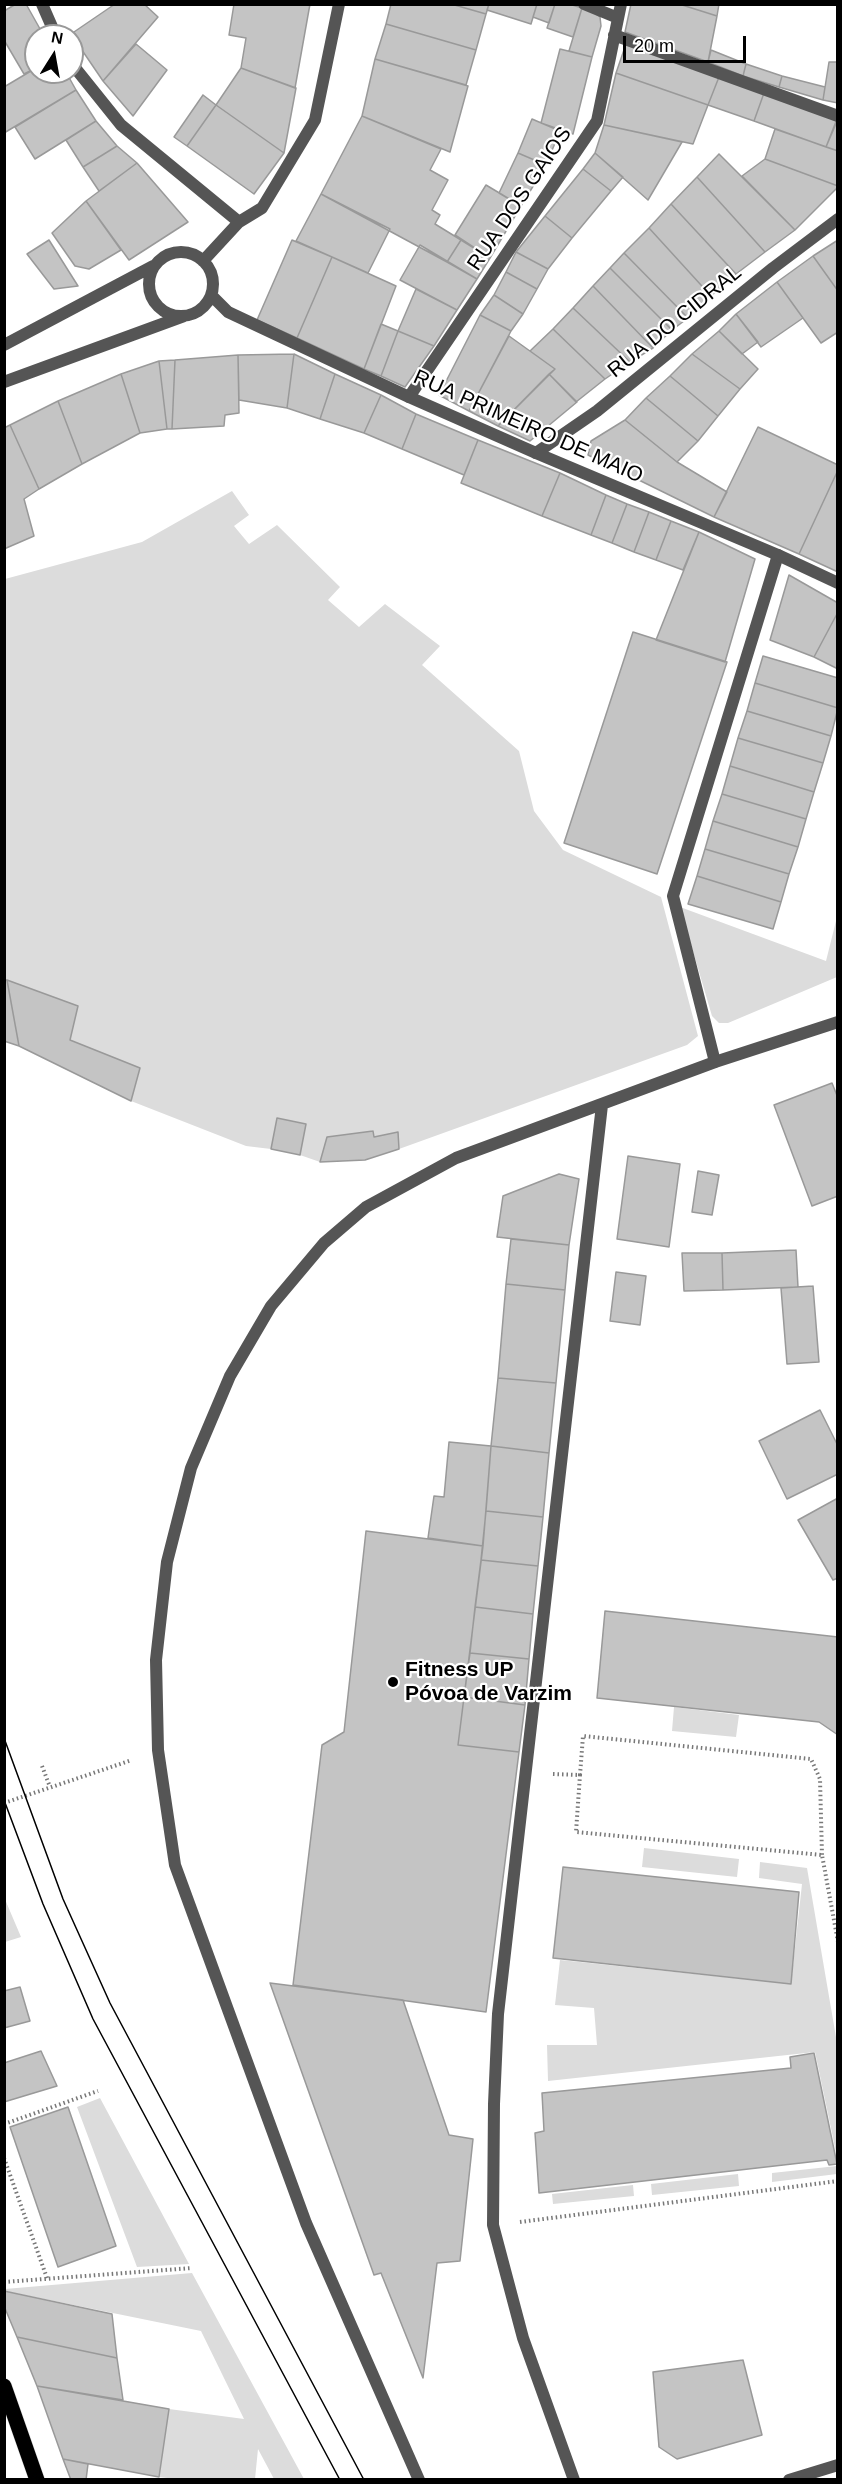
<!DOCTYPE html>
<meta charset="utf-8">
<style>
body{margin:0}
#map{position:relative;width:842px;height:2484px;overflow:hidden;background:#fff;font-family:Helvetica,sans-serif}
canvas{display:block}
.frame{position:absolute;inset:0;border:6px solid #000;pointer-events:none}
.north{position:absolute;left:24px;top:24px;width:60px;height:60px;box-sizing:border-box;background:#fff;border:2px solid #999;border-radius:50%;rotate:11deg;font-size:16px;font-weight:700;line-height:24px;text-align:center;color:#000}
.north::after{content:'';display:block;margin:auto;width:21px;height:27px;background:#000;clip-path:polygon(50% 0,100% 100%,50% 72%,0 100%)}
.scale{position:absolute;left:623px;top:36px;width:123px;height:27px;box-sizing:border-box;border:3px solid #000;border-top:0;padding-left:8px;font-size:18px;line-height:21px;white-space:nowrap;color:#000;-webkit-text-stroke:4px #fff;paint-order:stroke}
</style>
<div id="map">
<canvas width="842" height="2484"></canvas>
<div class="frame"></div>
<div class="north">N</div>
<div class="scale">20 m</div>
</div>
<script>
const ctx = document.querySelector('canvas').getContext('2d');
ctx.lineJoin = 'round';
function fillPath(path, color) {
  ctx.fillStyle = color;
  ctx.fill(path, 'evenodd');
}
function toPath(rows) {
  const path = new Path2D();
  for (const r of rows) {
    if (r.length === 3) {
      path.moveTo(r[0] + r[2], r[1]);
      path.arc(r[0], r[1], r[2], 0, 2 * Math.PI);
      continue;
    }
    path.moveTo(r[0], r[1]);
    for (let i = 2; i < r.length; i += 2) path.lineTo(r[i], r[i + 1]);
  }
  return path;
}
function trace(path, color, width, dash) {
  ctx.strokeStyle = color;
  ctx.lineWidth = width;
  ctx.lineCap = dash ? 'butt' : 'round';
  ctx.setLineDash(dash || []);
  ctx.stroke(path);
}
function drawText(font, color, halo, rows, align = 'center') {
  ctx.font = font + ' Helvetica,sans-serif';
  ctx.lineWidth = 4.5;
  ctx.setLineDash([]);
  ctx.textBaseline = 'middle';
  ctx.strokeStyle = halo;
  ctx.fillStyle = color;
  for (const [text, x, y, turn = 0] of rows) {
    ctx.save();
    ctx.translate(x, y);
    ctx.rotate((+turn || 0) * Math.PI / 180);
    ctx.textAlign = isNaN(turn) ? turn : align;
    if (halo) ctx.strokeText(text, 0, 0);
    ctx.fillText(text, 0, 0);
    ctx.restore();
  }
}
fillPath(toPath([
 [232,491,249,515,234,526,249,544,277,525,340,587,328,600,359,627,385,604,440,646,422,665,519,751,534,811,563,850,661,897,698,1036,687,1045,399,1149,398,1132,374,1137,372,1131,327,1137,320,1162,300,1155,306,1124,277,1118,271,1149,246,1146,131,1101,140,1069,70,1040,78,1006,5,980,5,579,142,542],
 [680,907,826,961,837,917,837,977,728,1023,719,1023,712,1016],
 [674,1707,739,1715,736,1737,672,1731],
 [644,1848,739,1859,737,1877,642,1867],
 [760,1862,807,1868,837,2043,837,2157,815,2052,548,2081,547,2045,597,2045,594,2008,555,2005,560,1960,791,1984,802,1884,759,1878],
 [4,1897,21,1937,5,1942,4,1942],
 [100,2098,189,2264,137,2267,77,2107],
 [837,2166,837,2174,772,2182,772,2173],
 [738,2174,739,2186,652,2195,651,2184],
 [633,2185,634,2196,553,2204,552,2194],
 [192,2273,304,2479,274,2479,258,2449,255,2479,184,2480,159,2477,169,2409,244,2419,201,2331,5,2291,5,2289]
]), '#dcdcdc');
const building = toPath([
 [16,4,26,4,44,36,36,36,36,68,24,74,4,40,4,11,16,4],
 [115,4,144,4,158,17,103,81,71,34,115,4],
 [234,4,310,4,295,88,241,68,246,38,229,35,234,4],
 [391,4,451,4,486,14,476,50,386,24,391,4],
 [451,4,489,4,486,14,451,4],
 [489,4,537,4,531,24,487,10,489,4],
 [537,4,555,4,549,23,533,17,537,4],
 [555,4,569,4,582,8,573,37,547,28,555,4],
 [631,4,679,4,717,16,708,62,625,32,631,4],
 [679,4,719,4,717,16,679,4],
 [582,8,593,12,600,17,601,26,592,57,569,51,582,8],
 [386,24,476,50,466,85,375,59,386,24],
 [136,44,167,70,133,116,103,81,136,44],
 [626,44,719,77,708,105,616,73,626,44],
 [560,49,592,57,573,134,541,123,560,49],
 [711,50,746,64,743,76,708,62,711,50],
 [375,59,468,86,450,152,362,116,375,59],
 [829,62,838,62,838,103,823,100,829,62],
 [746,64,782,76,779,87,743,76,746,64],
 [36,68,36,72,66,72,76,90,4,133,4,87,36,68],
 [241,68,296,88,284,153,216,105,241,68],
 [616,73,708,105,693,144,604,125,616,73],
 [782,76,825,87,823,100,779,87,782,76],
 [719,77,764,93,754,121,708,105,719,77],
 [76,90,96,121,35,159,15,127,76,90],
 [764,93,837,119,826,147,754,121,764,93],
 [203,95,216,105,187,146,174,137,203,95],
 [216,105,284,153,254,194,187,146,216,105],
 [362,116,441,149,430,170,448,180,432,210,440,215,435,224,461,240,447,262,321,194,362,116],
 [532,119,560,131,546,165,518,153,532,119],
 [838,119,838,151,826,147,838,119],
 [96,121,117,146,83,167,66,140,96,121],
 [604,125,682,142,648,200,595,153,604,125],
 [775,129,838,151,838,186,765,159,775,129],
 [117,146,137,163,99,191,83,167,117,146],
 [518,153,546,165,521,206,499,193,518,153],
 [595,153,623,177,611,191,583,169,595,153],
 [719,154,795,230,765,252,697,177,719,154],
 [765,159,838,186,838,187,795,230,742,176,765,159],
 [137,163,188,222,129,260,86,201,137,163],
 [583,169,611,191,572,238,545,216,583,169],
 [697,177,765,252,736,274,671,204,697,177],
 [486,185,521,206,490,258,455,235,486,185],
 [321,194,390,229,368,273,296,241,321,194],
 [86,201,121,250,89,269,75,266,52,233,86,201],
 [671,204,736,274,711,296,649,228,671,204],
 [545,216,572,238,548,269,516,252,545,216],
 [649,228,711,296,688,318,624,253,649,228],
 [49,240,78,286,54,289,27,254,49,240],
 [292,240,332,257,297,338,257,320,292,240],
 [461,240,490,258,477,279,447,262,461,240],
 [838,240,838,291,813,256,838,240],
 [420,245,477,279,457,310,400,280,420,245],
 [516,252,548,269,537,289,506,272,516,252],
 [624,253,688,318,672,330,610,268,624,253],
 [813,256,838,291,838,332,821,343,777,282,813,256],
 [332,257,396,286,364,369,297,338,332,257],
 [610,268,672,330,653,348,593,286,610,268],
 [506,272,537,289,523,314,494,295,506,272],
 [777,282,803,318,761,347,736,314,777,282],
 [593,286,653,348,630,362,573,308,593,286],
 [416,289,457,310,434,346,398,331,416,289],
 [494,295,523,314,511,331,480,315,494,295],
 [573,308,630,362,605,379,553,329,573,308],
 [736,314,758,342,742,354,719,331,736,314],
 [480,315,511,331,469,411,439,395,480,315],
 [381,324,398,331,381,376,364,369,381,324],
 [553,329,605,379,576,402,549,374,555,369,530,351,553,329],
 [398,331,434,346,405,387,381,376,398,331],
 [719,331,758,369,740,389,692,354,719,331],
 [509,336,555,369,498,426,469,411,509,336],
 [294,354,335,374,320,419,287,408,294,354],
 [294,354,287,408,239,400,238,355,294,354],
 [692,354,740,389,718,416,670,376,692,354],
 [238,355,239,413,225,415,224,426,172,429,175,360,238,355],
 [175,360,172,429,167,429,159,361,175,360],
 [159,361,167,429,140,433,121,374,159,361],
 [121,374,140,433,82,464,58,401,121,374],
 [335,374,381,395,364,433,320,419,335,374],
 [549,374,577,402,530,441,498,426,549,374],
 [670,376,718,416,698,441,646,398,670,376],
 [381,395,416,414,402,449,364,433,381,395],
 [646,398,698,441,677,462,625,420,646,398],
 [58,401,82,464,39,489,10,425,58,401],
 [416,414,478,440,464,475,402,449,416,414],
 [625,420,677,462,727,492,714,517,588,455,591,441,625,420],
 [10,425,39,489,24,499,34,536,4,549,4,428,10,425],
 [758,427,838,465,838,470,799,554,714,517,758,427],
 [478,440,560,473,542,516,461,483,478,440],
 [838,470,838,572,799,554,838,470],
 [560,473,606,495,591,535,542,516,560,473],
 [606,495,627,504,612,543,591,535,606,495],
 [627,504,649,512,634,552,612,543,627,504],
 [649,512,671,521,656,560,634,552,649,512],
 [671,521,699,532,683,570,656,560,671,521],
 [699,532,755,559,725,662,656,640,699,532],
 [789,575,838,603,838,612,814,657,770,640,789,575],
 [838,612,838,669,814,657,838,612],
 [633,632,727,662,657,874,564,843,633,632],
 [763,656,838,678,838,708,755,683,763,656],
 [755,683,838,708,831,736,747,711,755,683],
 [747,711,831,736,823,763,738,738,747,711],
 [738,738,823,763,814,792,730,766,738,738],
 [730,766,814,792,806,819,722,794,730,766],
 [722,794,806,819,798,847,713,821,722,794],
 [713,821,798,847,789,874,705,849,713,821],
 [705,849,789,874,781,902,697,876,705,849],
 [697,876,781,902,773,929,688,904,697,876],
 [4,980,7,980,19,1046,4,1041,4,980],
 [7,980,78,1006,70,1040,140,1068,131,1101,19,1046,7,980],
 [832,1083,838,1098,838,1196,812,1206,774,1105,832,1083],
 [277,1118,306,1124,300,1155,271,1149,277,1118],
 [373,1131,374,1137,398,1132,399,1149,365,1160,320,1162,327,1137,373,1131],
 [628,1156,680,1164,669,1247,617,1239,628,1156],
 [698,1171,719,1175,712,1215,692,1212,698,1171],
 [559,1174,579,1179,569,1245,497,1237,503,1196,559,1174],
 [511,1239,569,1245,565,1290,506,1284,511,1239],
 [796,1250,798,1287,723,1290,722,1253,796,1250],
 [682,1253,722,1253,723,1290,684,1291,682,1253],
 [616,1272,646,1276,640,1325,610,1321,616,1272],
 [506,1284,565,1290,556,1383,498,1378,506,1284],
 [813,1286,819,1362,787,1364,781,1288,813,1286],
 [498,1378,556,1383,549,1453,491,1446,498,1378],
 [820,1410,838,1446,838,1474,787,1499,759,1441,820,1410],
 [449,1442,491,1446,483,1546,428,1538,434,1496,444,1497,449,1442],
 [491,1446,549,1453,543,1517,486,1511,491,1446],
 [838,1498,838,1578,833,1580,798,1520,838,1498],
 [486,1511,543,1517,538,1566,481,1560,486,1511],
 [366,1531,483,1546,458,1745,519,1752,486,2012,293,1985,322,1745,344,1732,366,1531],
 [481,1560,538,1566,533,1614,475,1607,481,1560],
 [475,1607,533,1614,529,1659,470,1653,475,1607],
 [605,1611,838,1637,838,1735,819,1722,597,1698,605,1611],
 [470,1653,529,1659,525,1705,464,1697,470,1653],
 [464,1697,525,1705,519,1752,458,1745,464,1697],
 [563,1867,799,1892,791,1984,553,1958,563,1867],
 [270,1983,403,2000,449,2135,473,2139,460,2261,437,2263,423,2378,381,2273,374,2275,270,1983],
 [20,1987,30,2021,4,2028,4,1991,20,1987],
 [41,2051,57,2086,4,2102,4,2063,41,2051],
 [814,2053,837,2164,829,2165,827,2160,539,2193,535,2133,544,2131,542,2093,791,2068,790,2057,814,2053],
 [68,2107,116,2246,58,2267,10,2127,68,2107],
 [4,2291,112,2314,117,2358,17,2337,4,2306,4,2291],
 [17,2337,117,2358,123,2400,37,2386,17,2337],
 [743,2360,762,2435,677,2459,659,2447,653,2372,743,2360],
 [37,2386,169,2409,159,2477,63,2459,37,2386],
 [63,2459,88,2464,86,2480,71,2480,63,2459]
]);
fillPath(building, '#c4c4c4');
trace(building, '#999', 1.5);
const primary = toPath([
 [4,2386,37,2480]
]);
trace(primary, '#dbdbdb', 16);
trace(toPath([
 [42,1766,50,1787],
 [553,1774,580,1775,576,1832,822,1855,838,1942],
 [580,1775,583,1736,811,1759,820,1779,822,1855],
 [4,1803,132,1760],
 [4,2124,98,2091],
 [4,2158,47,2278],
 [520,2222,838,2181],
 [4,2282,192,2268]
]), '#777', 4, [1.5, 3]);
trace(toPath([
 [584,4,618,18],
 [614,35,838,116],
 [409,397,597,121,621,4],
 [536,453,597,411,773,268,838,219],
 [715,1062,673,896,778,555]
]), '#555', 12);
trace(toPath([
 [42,4,56,36],
 [72,64,121,125,239,222],
 [181,284,32],
 [203,261,239,222,262,208,315,120,339,4],
 [211,295,228,312,409,397,536,453,778,555,838,583],
 [4,345,153,266],
 [4,382,184,316],
 [419,2480,306,2223,175,1865,158,1750,156,1660,167,1562,191,1468,230,1376,271,1306,324,1243,366,1207,456,1158,715,1062,838,1022],
 [574,2480,523,2338,493,2225,494,2104,498,2014,602,1105],
 [789,2480,838,2465]
]), '#555', 12);
trace(primary, '#000', 15);
trace(toPath([
 [4,1738,63,1899,110,2003,364,2480],
 [4,1800,43,1904,93,2019,340,2480]
]), '#000', 1.5);
for (const [x, y, r, color] of [
 [393,1682,6,"#000"]
]) {
  const dot = new Path2D();
  dot.arc(x, y, r, 0, 2 * Math.PI);
  ctx.fillStyle = color;
  ctx.fill(dot);
  trace(dot, '#fff', 2);
}
drawText('21px', '#000', '#fff', [
 ["RUA DOS GAIOS",520,199,-56],
 ["RUA DO CIDRAL",675,322,-39],
 ["RUA PRIMEIRO DE MAIO",528,427,24]
]);
drawText('bold 21px', '#000', '#fff', [
 ["Fitness UP",405,1670],
 ["Póvoa de Varzim",405,1694]
], 'left');
</script>
